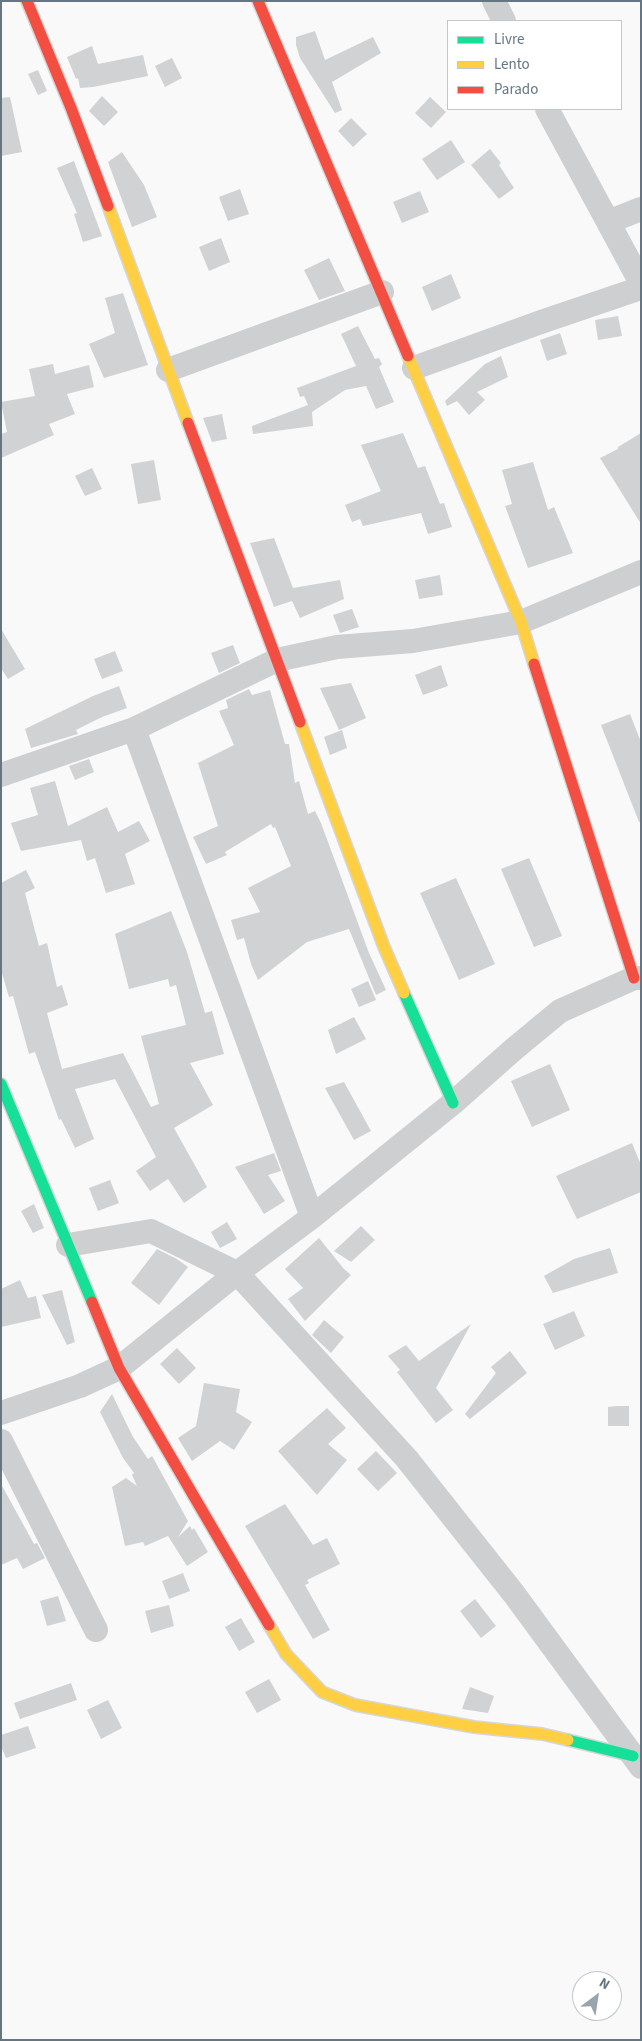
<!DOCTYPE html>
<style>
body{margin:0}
#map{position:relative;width:642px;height:2041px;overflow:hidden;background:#f9f9f9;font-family:"Source Sans 3",sans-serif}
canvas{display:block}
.frame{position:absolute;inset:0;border:2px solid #657683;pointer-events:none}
.legend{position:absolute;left:447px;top:20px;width:175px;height:90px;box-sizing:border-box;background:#fff;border:1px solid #c1c8cd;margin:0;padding:6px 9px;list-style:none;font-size:15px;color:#657683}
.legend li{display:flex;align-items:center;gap:10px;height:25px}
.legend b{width:25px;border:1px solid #c1c8cd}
.north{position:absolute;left:572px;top:1971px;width:50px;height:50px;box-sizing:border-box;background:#fff;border:1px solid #c1c8cd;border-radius:50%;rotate:31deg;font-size:14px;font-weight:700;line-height:20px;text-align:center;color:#657683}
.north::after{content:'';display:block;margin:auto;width:18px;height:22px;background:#99a4ac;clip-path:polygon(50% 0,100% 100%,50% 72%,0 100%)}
</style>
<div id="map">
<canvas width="642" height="2041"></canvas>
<div class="frame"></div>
<ul class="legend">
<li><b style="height:6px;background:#16e098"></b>Livre</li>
<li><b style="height:6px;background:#ffcf43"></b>Lento</li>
<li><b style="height:6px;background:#f24e42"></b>Parado</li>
</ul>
<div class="north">N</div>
</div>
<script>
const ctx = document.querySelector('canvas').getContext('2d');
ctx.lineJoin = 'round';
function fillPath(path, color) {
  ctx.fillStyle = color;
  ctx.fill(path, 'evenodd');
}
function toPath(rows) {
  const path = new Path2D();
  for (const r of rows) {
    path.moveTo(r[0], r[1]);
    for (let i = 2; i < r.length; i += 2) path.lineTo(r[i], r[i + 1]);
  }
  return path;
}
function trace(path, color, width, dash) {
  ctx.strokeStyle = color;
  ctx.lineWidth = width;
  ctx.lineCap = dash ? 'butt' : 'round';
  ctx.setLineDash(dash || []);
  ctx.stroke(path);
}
fillPath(toPath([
 [315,31,325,60,373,37,381,53,332,82,342,110,335,113,300,58,296,45,296,37],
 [92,46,98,64,143,55,148,76,93,87,80,88,78,78,76,79,67,57],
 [172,58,182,78,165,87,155,66],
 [38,70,47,91,38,95,28,74],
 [102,96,118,112,104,126,89,111],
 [10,97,22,152,1,156,1,98],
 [430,97,446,112,431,128,415,113],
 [351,118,367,134,353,147,338,131],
 [451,140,465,162,437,180,422,159],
 [490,149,501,163,499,165,514,188,499,199,471,165],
 [122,152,144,185,157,217,132,227,108,162],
 [74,161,102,236,83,242,74,214,77,213,57,168],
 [240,189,249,214,228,221,219,197],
 [420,191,429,212,402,223,393,202],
 [221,238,230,262,209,271,199,247],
 [329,258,345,291,319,300,304,270],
 [451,274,461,298,432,311,422,287],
 [123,293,148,365,104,378,89,344,115,333,105,298],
 [618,316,622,336,598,340,595,320],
 [358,326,375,359,379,358,382,364,379,367,394,402,376,409,366,386,345,390,312,412,313,426,253,434,252,426,308,405,304,396,300,397,297,388,356,366,341,334],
 [560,333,567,354,547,361,540,340],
 [501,356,508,377,477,392,485,400,469,415,457,401,447,406,445,401,485,364],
 [53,364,55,374,89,365,94,387,67,394,75,414,49,424,54,435,1,458,1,434,7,432,1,402,35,396,29,369],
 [222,414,227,439,212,442,203,418],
 [403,433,418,468,425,466,440,504,444,503,452,527,428,534,421,513,363,526,360,519,352,522,345,505,381,491,361,445],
 [641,433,641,524,600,458,618,449,618,447],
 [154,460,161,500,138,504,131,464],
 [533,462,548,510,554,507,573,553,528,568,505,506,512,504,502,470],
 [92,468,102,489,85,496,75,476],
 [274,538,293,588,340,580,344,599,300,618,292,601,274,607,250,543],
 [440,575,443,595,419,599,415,580],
 [352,609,359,627,340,633,333,615],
 [1,629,25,669,8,679,1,668],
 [233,645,240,663,219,673,211,653],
 [115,651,123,671,102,679,94,659],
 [441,665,448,686,423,695,415,675],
 [351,683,366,718,339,730,320,688],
 [119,686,127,708,102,717,76,730,78,734,31,748,25,729,93,696],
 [249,689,252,695,270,690,285,744,289,744,295,783,299,781,308,814,315,811,321,823,369,953,386,990,376,995,349,929,307,942,258,980,251,964,244,938,237,940,231,920,260,912,248,888,291,866,275,827,273,828,271,824,225,852,227,855,206,864,193,837,218,826,198,763,234,745,219,711,228,708,226,700],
 [630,714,641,742,641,822,639,822,601,725],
 [342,730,347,748,330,755,324,737],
 [89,759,94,772,75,780,69,766],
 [55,781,68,826,107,807,118,832,139,821,150,841,125,854,135,884,106,893,95,858,87,861,81,840,21,851,11,823,38,815,30,788],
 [529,858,562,936,534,947,501,869],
 [26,870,35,888,25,893,39,946,47,943,57,987,62,985,68,1005,47,1013,62,1069,123,1053,151,1107,159,1104,141,1036,186,1025,176,985,170,987,168,979,129,989,115,934,171,911,187,952,205,1013,212,1011,224,1054,190,1063,213,1105,174,1128,207,1187,184,1203,168,1179,150,1191,136,1171,156,1157,115,1079,75,1089,94,1139,75,1148,61,1119,59,1120,35,1052,29,1054,13,996,9,997,1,970,1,883],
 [456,878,495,964,459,980,420,893],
 [368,981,376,1000,359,1007,351,989],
 [354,1017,366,1039,336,1054,328,1030],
 [550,1064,570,1110,532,1127,511,1081],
 [344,1082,371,1131,354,1140,325,1088],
 [632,1143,641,1165,641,1192,577,1219,556,1176],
 [274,1153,281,1171,268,1175,285,1201,264,1214,235,1167],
 [110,1180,119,1203,98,1211,89,1188],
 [34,1204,44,1228,33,1233,21,1211],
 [227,1222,237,1239,220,1248,211,1232],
 [361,1226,375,1240,351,1262,334,1251],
 [319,1238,344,1269,351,1275,305,1321,288,1299,303,1288,285,1269],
 [610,1248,618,1273,553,1293,544,1276,574,1259],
 [157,1249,177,1259,188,1267,159,1305,131,1283],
 [20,1280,28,1298,36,1296,41,1318,1,1327,1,1289],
 [62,1290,75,1342,67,1345,42,1295],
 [574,1311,585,1336,555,1350,543,1324],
 [324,1320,344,1337,331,1353,312,1335],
 [471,1324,436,1388,453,1410,436,1423,397,1372,400,1370,388,1356,406,1345,419,1361],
 [177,1348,196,1368,179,1384,160,1364],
 [510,1351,527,1373,470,1419,465,1414,496,1373,491,1367],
 [204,1383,240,1389,236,1412,252,1422,234,1450,220,1441,192,1461,178,1438,196,1426],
 [112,1394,133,1437,148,1459,152,1456,188,1521,178,1537,190,1526,192,1530,194,1528,208,1552,187,1566,168,1536,145,1546,143,1542,125,1546,112,1487,126,1478,137,1486,132,1475,134,1473,123,1458,100,1412],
 [617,1406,629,1406,629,1426,608,1426,608,1407],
 [327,1408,346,1428,328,1444,347,1460,317,1495,278,1451],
 [376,1451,397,1473,378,1491,357,1469],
 [1,1484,34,1544,37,1543,45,1558,23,1569,17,1558,1,1565],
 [285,1504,313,1545,327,1538,340,1564,307,1580,309,1583,305,1585,330,1630,313,1639,245,1526],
 [183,1573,190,1591,169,1599,162,1581],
 [58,1596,66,1621,47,1626,40,1601],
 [475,1599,496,1626,481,1638,460,1611],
 [169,1605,174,1626,151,1633,145,1611],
 [241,1618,255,1642,239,1651,225,1627],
 [269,1679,281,1700,257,1713,245,1692],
 [71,1683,77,1700,20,1719,14,1703],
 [470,1687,494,1696,488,1713,462,1709],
 [108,1700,122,1728,101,1739,87,1710],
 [28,1726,36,1748,6,1758,1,1746,1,1735]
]), '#d0d2d3');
const fast = toPath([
 [404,993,453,1103],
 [1,1084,92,1302],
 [568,1740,633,1756]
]);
const slow = toPath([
 [108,206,188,423],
 [408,356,521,622,534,664],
 [300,722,384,947,404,993],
 [269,1625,286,1654,322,1692,355,1705,474,1727,542,1734,568,1740]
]);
const jam = toPath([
 [27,1,71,108,108,206],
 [258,1,408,356],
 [188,423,300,722],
 [534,664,634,978],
 [92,1302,119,1368,269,1625]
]);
trace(fast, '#d5d6d7', 14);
trace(slow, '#d5d6d7', 14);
trace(jam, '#d5d6d7', 14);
trace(toPath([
 [494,1,504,21],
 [547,109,641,283],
 [608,222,641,209],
 [414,368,541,322,641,288],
 [168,370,382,292],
 [134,729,312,1217],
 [1,775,134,729,277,660,337,647,413,641,521,622,641,572],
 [68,1245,151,1231,237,1273,407,1459,514,1594,641,1767],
 [1,1413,80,1386,119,1368,237,1273,312,1217,453,1103,514,1049,560,1011,634,978,641,978],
 [1,1441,96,1630]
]), '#cecfd0', 24);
trace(fast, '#16e098', 11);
trace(slow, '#ffcf43', 11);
trace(jam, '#f24e42', 11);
</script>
